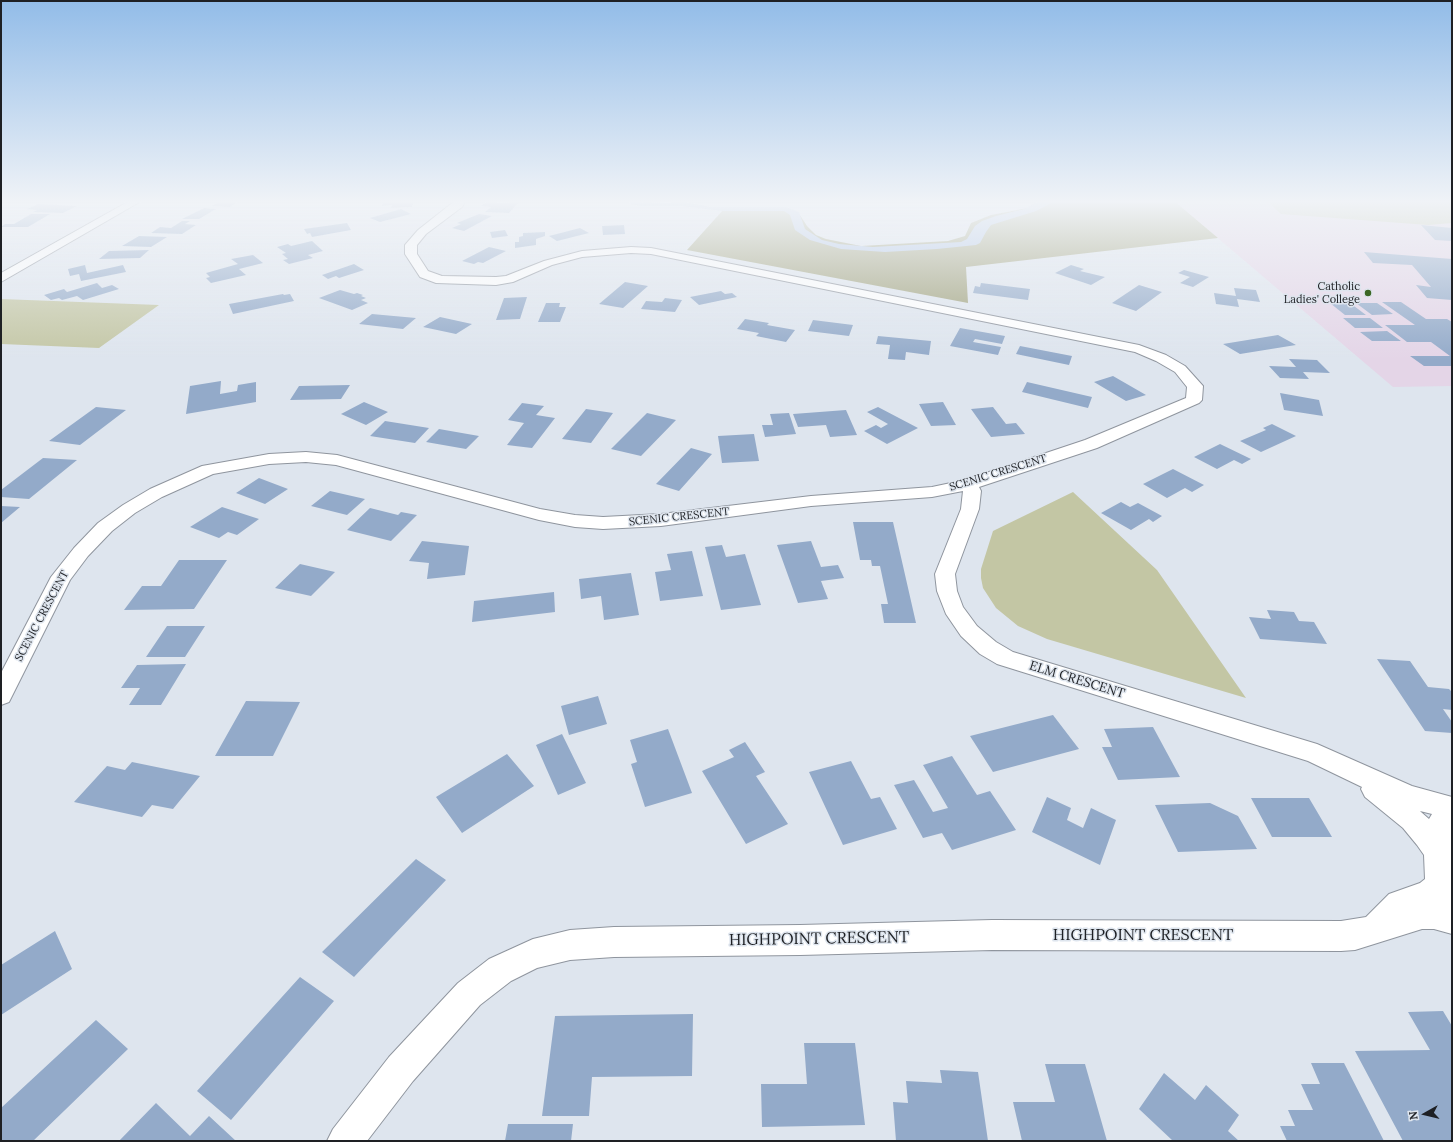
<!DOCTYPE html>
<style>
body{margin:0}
#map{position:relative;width:1453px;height:1142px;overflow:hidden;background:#dee5ee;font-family:Lora,serif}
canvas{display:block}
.frame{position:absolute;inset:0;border:2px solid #1e2024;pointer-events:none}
.north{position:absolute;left:1405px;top:1094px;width:40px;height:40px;-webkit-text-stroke:3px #dee5ee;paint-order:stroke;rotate:262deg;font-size:11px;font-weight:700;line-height:16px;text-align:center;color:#1e2024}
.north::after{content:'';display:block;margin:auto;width:14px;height:18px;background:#1e2024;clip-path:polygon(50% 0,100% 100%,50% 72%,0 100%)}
</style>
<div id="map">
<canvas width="1453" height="1142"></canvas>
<div class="frame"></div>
<div class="north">N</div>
</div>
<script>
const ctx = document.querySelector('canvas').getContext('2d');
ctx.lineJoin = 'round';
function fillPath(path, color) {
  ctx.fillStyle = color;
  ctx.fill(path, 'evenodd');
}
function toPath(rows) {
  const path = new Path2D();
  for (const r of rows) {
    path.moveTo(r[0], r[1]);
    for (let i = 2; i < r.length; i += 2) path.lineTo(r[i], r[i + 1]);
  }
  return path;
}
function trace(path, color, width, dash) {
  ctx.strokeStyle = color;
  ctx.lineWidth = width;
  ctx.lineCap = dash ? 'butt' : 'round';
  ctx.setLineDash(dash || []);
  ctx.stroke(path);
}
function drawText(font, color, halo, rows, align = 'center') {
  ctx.font = font + ' Lora,serif';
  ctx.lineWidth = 3;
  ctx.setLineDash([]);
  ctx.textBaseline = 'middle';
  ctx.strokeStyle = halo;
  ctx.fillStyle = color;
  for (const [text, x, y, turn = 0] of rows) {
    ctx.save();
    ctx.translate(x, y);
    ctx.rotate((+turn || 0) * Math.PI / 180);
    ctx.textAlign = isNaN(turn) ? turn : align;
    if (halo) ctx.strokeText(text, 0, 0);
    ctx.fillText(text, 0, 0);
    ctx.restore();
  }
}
fillPath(toPath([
 [1173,200,1452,200,1452,386,1393,387]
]), '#e4d5e7');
fillPath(toPath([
 [1266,200,1452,200,1452,223,1428,225,1281,214],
 [1,299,159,305,99,348,1,344],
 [1073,492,1157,570,1246,698,1047,639,1018,626,996,608,983,588,981,578,981,569,993,531]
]), '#c3c6a4');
fillPath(toPath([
 [1044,200,1173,200,1218,238,966,267,968,303,687,250,723,210,763,207,798,212,807,226,816,235,826,239,861,246,948,241,965,236,971,223,991,215,1033,207]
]), '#a0a27d');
fillPath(toPath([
 [627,200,637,200,644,203,685,202,711,207,786,207,799,212,805,229,822,240,839,244,873,247,961,242,967,239,975,226,982,221,996,216,1024,209,1041,200,1057,200,1036,211,991,225,986,232,980,243,976,245,937,249,885,252,841,249,810,240,795,230,790,215,784,211,723,211,680,206,641,206,631,204]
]), '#b2c7e8');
fillPath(toPath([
 [222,200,240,200,230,207,212,206],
 [384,200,414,200,412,207,391,208,392,205,382,206],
 [486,202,518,203,509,213,485,212,491,207,481,206],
 [38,204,77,206,63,213,33,212,37,210,27,209],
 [204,208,216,209,199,219,182,219],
 [401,209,411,214,380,222,370,218],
 [31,214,50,214,28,227,1,227,5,224,14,224],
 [479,214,492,216,464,231,452,228,461,224,457,223],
 [182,221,190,221,185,224,196,225,182,234,151,233,160,227,171,228],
 [347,223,351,230,312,237,310,233,307,234,304,229],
 [624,225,625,234,603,235,602,226],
 [1421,225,1452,228,1452,241,1435,240],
 [580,228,589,233,557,241,549,236],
 [505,230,508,236,492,238,490,232],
 [545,232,545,236,536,239,536,245,515,248,515,242,519,242,519,237,523,236,523,233],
 [139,236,167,237,151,247,122,246],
 [312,241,323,251,308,255,313,258,289,264,283,260,288,259,282,254,286,253,277,247,288,244,291,246],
 [489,247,506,251,483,263,478,262,474,264,462,261],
 [149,250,140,258,99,259,109,251],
 [1364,252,1452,259,1452,300,1427,298,1416,285,1431,287,1412,265,1373,263],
 [253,255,263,263,239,269,246,275,211,283,206,278,210,277,206,273,238,264,231,259],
 [354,264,364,270,339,278,336,276,328,279,322,275],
 [85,265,87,273,123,265,126,272,81,281,79,274,70,276,68,269],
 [1071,265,1084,269,1080,271,1105,277,1091,285,1055,273],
 [1184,270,1209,277,1193,287,1180,283,1190,277,1178,273],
 [625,282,648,286,623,308,599,304],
 [97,283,102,288,112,285,119,289,83,300,77,296,62,300,59,298,51,300,44,295,64,289,67,292],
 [981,283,1030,289,1028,300,973,293,975,286,980,287],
 [1139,285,1162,292,1136,311,1112,303],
 [1234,288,1256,290,1260,302,1237,299,1239,307,1216,304,1214,293,1236,296],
 [340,290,354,294,357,293,363,295,361,296,366,298,361,300,368,303,352,310,319,298],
 [721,291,725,294,732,293,737,297,699,305,690,297],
 [283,294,284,295,290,294,294,301,233,314,229,304],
 [527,297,520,319,496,320,504,298],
 [665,298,682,300,675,312,641,309,646,301,662,302],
 [1382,302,1401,302,1426,319,1447,319,1452,322,1452,366,1424,366,1410,356,1450,356,1431,342,1407,342,1385,325,1415,325],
 [546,303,560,303,559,307,566,307,560,322,538,322],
 [1330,303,1350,303,1366,315,1345,315],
 [1356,303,1377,303,1393,314,1372,315],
 [372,314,416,318,403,329,359,324],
 [440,317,472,324,456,334,423,327],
 [1343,318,1370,318,1383,328,1355,328],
 [745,319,769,323,767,325,795,330,786,342,756,336,759,333,737,329],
 [813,320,853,325,849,336,808,331],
 [960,328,1005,336,1002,344,975,339,973,342,1001,347,998,355,950,346],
 [1387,331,1401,341,1372,341,1360,332],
 [1278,335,1296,345,1240,354,1223,344],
 [878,336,931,341,929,355,906,352,905,360,888,359,890,345,876,344],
 [1020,346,1072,356,1069,365,1016,354],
 [1289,359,1317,360,1330,373,1303,372,1309,379,1280,378,1269,366,1296,367],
 [1113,376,1146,395,1126,401,1094,382],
 [221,381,220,394,237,391,238,385,256,382,256,402,186,414,190,386],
 [1027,382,1092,397,1088,408,1022,392],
 [350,385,341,399,290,400,299,386],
 [1280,393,1319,400,1323,416,1284,410],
 [364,402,388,412,366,425,341,414],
 [943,402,956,425,931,426,919,404],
 [522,403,544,406,536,415,555,418,532,448,507,445,524,423,508,420],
 [96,407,126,410,80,445,49,441],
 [878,407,918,428,887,444,864,431,876,425,881,428,888,424,867,412],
 [993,407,1006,424,1016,423,1025,434,991,437,971,409],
 [586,409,613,413,591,443,562,439],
 [846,410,857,435,830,437,826,425,798,427,793,414],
 [647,413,676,420,641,456,611,449],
 [789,413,796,434,765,437,762,425,773,425,770,414],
 [385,421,429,428,415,443,370,436],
 [1272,424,1296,436,1261,452,1240,441,1266,430,1263,428],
 [439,429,479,436,466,449,426,442],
 [754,434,759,461,722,463,718,436],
 [1220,444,1251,459,1242,464,1234,460,1217,469,1194,457],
 [691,448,712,454,679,491,656,484],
 [43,458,77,460,29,499,1,497,1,490],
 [1173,469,1204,485,1192,492,1185,488,1167,498,1143,484],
 [259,478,288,489,265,504,236,493],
 [330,491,365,499,347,515,311,506],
 [1121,502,1130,507,1138,503,1162,516,1153,522,1149,519,1131,530,1101,513],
 [1,506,20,507,1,523],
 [222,507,259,519,237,535,228,532,219,538,190,527],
 [370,508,398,515,401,512,417,515,391,541,347,530],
 [853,522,893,522,916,623,884,623,881,604,888,604,880,566,872,566,871,560,860,560],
 [422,541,469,546,465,575,427,579,429,563,409,561],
 [811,541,821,567,838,565,844,578,821,581,828,599,798,603,777,545],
 [722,545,726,557,745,554,761,605,721,610,705,547],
 [692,551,703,596,660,601,655,572,671,570,667,554],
 [179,560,227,560,194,609,124,610,142,586,161,586],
 [300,564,335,572,311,596,275,588],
 [631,573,639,615,604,620,601,596,581,599,579,579],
 [554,592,555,612,472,622,474,601],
 [1267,610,1294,612,1299,621,1314,622,1327,644,1260,639,1249,617,1271,619],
 [167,626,205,626,185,657,146,657],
 [1377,659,1410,661,1428,687,1449,689,1452,692,1452,710,1443,709,1452,722,1452,733,1425,731],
 [186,664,161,705,129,705,140,688,121,688,137,665],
 [598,696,607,724,569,735,561,706],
 [246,701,300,702,273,756,215,756],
 [1053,715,1079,749,993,772,970,736],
 [1153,727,1180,777,1118,780,1102,747,1112,747,1104,729],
 [668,729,692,793,645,807,631,764,637,762,630,740],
 [562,734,586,783,558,795,536,745],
 [745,742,765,772,756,776,788,824,746,844,702,771,734,757,729,750],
 [507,754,534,786,462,833,436,797],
 [952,756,977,795,990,791,1016,830,952,850,942,833,923,838,894,785,914,780,933,812,948,808,923,765],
 [851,761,871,799,880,797,897,829,843,845,809,772],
 [132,762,200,776,173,809,152,805,142,817,74,802,107,766,125,770],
 [1047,797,1071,808,1067,820,1083,828,1091,808,1116,820,1100,865,1032,832],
 [1251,798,1309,798,1332,837,1272,837],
 [1210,803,1238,816,1257,849,1178,852,1155,805],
 [416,859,446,880,354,977,322,952],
 [55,931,72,969,1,1015,1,965],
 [300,977,334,1001,231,1120,197,1091],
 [1443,1011,1452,1026,1452,1141,1403,1141,1355,1051,1430,1050,1408,1012],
 [693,1014,692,1076,592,1077,589,1116,542,1116,555,1016],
 [96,1020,128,1049,33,1141,1,1141,1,1108],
 [804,1043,855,1043,865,1125,762,1127,761,1084,807,1084],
 [1311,1063,1344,1063,1384,1141,1287,1141,1280,1126,1295,1126,1288,1110,1313,1110,1301,1084,1320,1084],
 [1045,1064,1085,1064,1107,1141,1022,1141,1013,1102,1055,1102],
 [940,1070,978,1072,988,1141,896,1141,893,1102,908,1103,906,1081,942,1083],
 [1164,1073,1195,1100,1206,1085,1239,1115,1228,1131,1239,1141,1173,1141,1139,1109],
 [156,1103,190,1136,209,1116,236,1141,119,1141],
 [508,1124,573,1124,571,1141,505,1141]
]), '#93aac9');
const street = toPath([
 [131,200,143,200,1,282,1,273,131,200],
 [456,200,466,200,462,207,426,234,417,245,417,254,428,271,442,276,496,277,506,276,544,261,582,251,631,247,651,248,1139,345,1166,355,1185,366,1203,386,1202,400,1199,403,1097,448,979,487,981,491,979,509,955,574,957,591,963,607,977,626,996,642,1013,652,1317,744,1412,786,1452,797,1452,934,1434,929,1422,929,1355,950,1341,951,992,950,800,955,614,957,570,960,537,968,511,981,480,1005,413,1081,367,1141,327,1141,333,1129,389,1057,458,983,489,959,533,939,570,930,614,927,800,925,992,920,1341,921,1366,917,1389,894,1420,883,1425,879,1424,855,1417,845,1403,828,1365,797,1361,789,1362,787,1308,761,997,664,980,654,961,636,946,614,937,591,935,574,961,509,963,491,932,497,811,506,661,526,603,529,575,527,539,520,336,465,306,462,269,464,213,474,162,497,135,513,112,531,88,556,70,580,9,702,1,705,1,673,51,577,74,548,98,523,123,505,150,489,202,466,269,454,306,452,337,455,540,509,575,515,603,517,661,514,811,496,932,487,965,480,1085,440,1186,398,1187,387,1175,372,1156,361,1135,352,651,254,631,253,582,257,552,265,513,282,496,285,436,283,420,277,405,254,405,245,418,230,456,200],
 [1420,811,1432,814,1429,819,1421,812,1420,811]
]);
trace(street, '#8f959e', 2);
fillPath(street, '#fff');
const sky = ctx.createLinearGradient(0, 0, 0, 360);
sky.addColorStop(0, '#92bce8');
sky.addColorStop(0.56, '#f0f3f7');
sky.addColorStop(1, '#f0f3f700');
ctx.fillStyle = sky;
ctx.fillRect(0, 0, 1453, 360);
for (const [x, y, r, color] of [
 [1368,293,4,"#3c6624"]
]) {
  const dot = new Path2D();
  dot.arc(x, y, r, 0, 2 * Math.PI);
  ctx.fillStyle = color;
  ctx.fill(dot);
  trace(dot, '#dee5ee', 1.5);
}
drawText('11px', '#1e2024', '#dee5ee', [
 ["Catholic",1360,287],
 ["Ladies' College",1360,300]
], 'right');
drawText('11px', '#1e2024', '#dee5ee', [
 ["SCENIC CRESCENT",998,473,-17],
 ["SCENIC CRESCENT",679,517,-6],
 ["SCENIC CRESCENT",42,616,-62]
]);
drawText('13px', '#1e2024', '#dee5ee', [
 ["ELM CRESCENT",1077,680,17]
]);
drawText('16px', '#1e2024', '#dee5ee', [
 ["HIGHPOINT CRESCENT",1143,935],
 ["HIGHPOINT CRESCENT",819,939,-1]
]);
</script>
